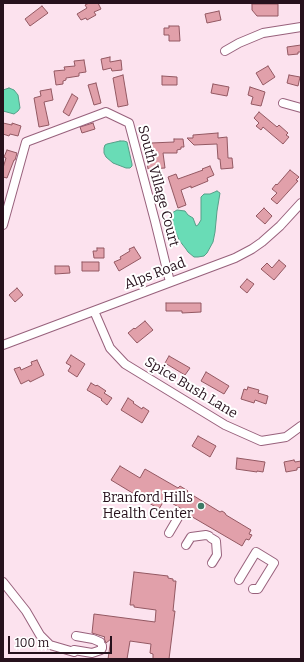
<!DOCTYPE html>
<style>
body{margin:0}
#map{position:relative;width:304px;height:662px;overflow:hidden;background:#fce2ee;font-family:Bitter,serif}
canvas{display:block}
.frame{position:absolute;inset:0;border:4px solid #26111c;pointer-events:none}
.scale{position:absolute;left:8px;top:636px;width:104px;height:18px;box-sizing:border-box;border:2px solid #26111c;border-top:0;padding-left:5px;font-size:12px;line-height:14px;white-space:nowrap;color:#26111c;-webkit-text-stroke:3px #fff;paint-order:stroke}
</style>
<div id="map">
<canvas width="304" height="662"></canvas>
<div class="frame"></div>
<div class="scale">100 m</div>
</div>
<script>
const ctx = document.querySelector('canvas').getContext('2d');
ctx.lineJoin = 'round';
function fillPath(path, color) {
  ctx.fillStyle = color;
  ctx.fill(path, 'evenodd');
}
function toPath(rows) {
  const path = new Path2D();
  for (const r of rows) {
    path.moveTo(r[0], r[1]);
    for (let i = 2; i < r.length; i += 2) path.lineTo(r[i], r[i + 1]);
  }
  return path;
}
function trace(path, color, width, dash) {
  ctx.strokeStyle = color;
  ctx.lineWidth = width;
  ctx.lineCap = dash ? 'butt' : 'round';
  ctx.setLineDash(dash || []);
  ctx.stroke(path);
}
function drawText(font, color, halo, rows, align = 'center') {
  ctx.font = font + ' Bitter,serif';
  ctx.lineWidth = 4;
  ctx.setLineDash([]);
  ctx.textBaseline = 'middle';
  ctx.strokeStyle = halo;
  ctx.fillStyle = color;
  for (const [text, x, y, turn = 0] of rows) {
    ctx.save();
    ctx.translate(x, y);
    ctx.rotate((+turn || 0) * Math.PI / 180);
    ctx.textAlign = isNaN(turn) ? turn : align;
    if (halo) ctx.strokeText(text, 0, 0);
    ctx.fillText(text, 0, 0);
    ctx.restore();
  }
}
const water = toPath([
 [9,88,14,90,18,95,20,108,18,111,14,114,3,111,3,90,9,88],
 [120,141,124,141,127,142,132,164,132,166,130,168,126,168,113,163,106,157,104,153,104,148,105,145,107,144,120,141],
 [217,191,220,193,217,211,215,232,213,242,207,253,204,256,198,257,194,257,188,252,186,249,179,240,173,225,172,213,177,210,185,211,188,215,193,218,196,226,198,225,201,220,201,197,204,194,210,194,217,191]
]);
fillPath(water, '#69dcb6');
trace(water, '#559f88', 1);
const building = toPath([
 [89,3,98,3,101,9,94,12,96,15,87,20,86,18,81,20,77,14,87,8,85,5,89,3],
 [252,4,278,4,278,16,257,16,252,10,252,4],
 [42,6,48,13,30,26,25,19,42,6],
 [219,11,221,20,207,23,205,14,219,11],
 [169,26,179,26,180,41,169,41,169,35,164,35,164,28,169,28,169,26],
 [301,45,301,52,298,52,298,54,288,55,287,47,301,45],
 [110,57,110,62,121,60,122,70,112,71,111,68,103,70,101,59,110,57],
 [84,60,86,72,79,73,79,76,66,78,66,80,63,81,63,84,56,85,54,71,65,70,64,67,75,66,74,61,84,60],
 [268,66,275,77,263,85,256,73,268,66],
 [123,75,128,105,118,107,113,78,123,75],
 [289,75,300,77,298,86,287,83,289,75],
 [162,76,177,77,177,85,162,85,162,76],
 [96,83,101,103,94,105,88,85,96,83],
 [213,84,229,87,227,96,211,93,213,84],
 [250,87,265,92,261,106,251,104,253,97,248,95,250,87],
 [51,89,53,100,44,102,49,125,39,127,34,98,41,96,40,91,51,89],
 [72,94,78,98,69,116,63,112,72,94],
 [259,112,277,127,279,125,288,133,286,135,289,137,283,144,263,127,261,130,256,126,259,123,254,118,259,112],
 [3,123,12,125,12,123,21,126,18,136,10,134,9,136,3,134,3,123],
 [93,123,95,129,82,133,80,127,93,123],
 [218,133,218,138,227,137,228,158,232,158,233,168,221,169,220,159,218,159,217,144,194,145,187,138,193,138,193,135,218,133],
 [174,139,183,139,184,147,181,147,181,149,177,150,177,153,163,153,165,168,148,169,147,162,152,162,151,143,174,142,174,139],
 [7,150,17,153,15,160,14,160,7,178,3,177,3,168,6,158,4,157,7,150],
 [210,166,214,175,207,178,208,181,191,188,191,186,181,190,186,205,178,208,168,177,176,174,178,179,203,170,202,169,210,166],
 [290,170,299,177,296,180,298,181,277,204,271,199,277,193,272,189,276,184,277,185,290,170],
 [264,208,272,216,265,224,256,216,264,208],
 [134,247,141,258,119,271,114,262,121,259,120,257,130,251,129,249,134,247],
 [97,248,104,248,104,258,94,258,93,251,97,251,97,248],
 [279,260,286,266,274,280,261,269,267,263,272,268,279,260],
 [82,262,99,262,99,271,82,271,82,262],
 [55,266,69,266,70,273,55,274,55,266],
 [247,279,254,284,247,293,240,287,247,279],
 [17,288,23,295,15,302,9,295,17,288],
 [166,303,201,303,201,312,182,313,182,311,166,311,166,303],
 [145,321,153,330,137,343,128,333,134,328,135,329,145,321],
 [71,355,85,364,77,377,68,371,71,366,66,363,71,355],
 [169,356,190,368,185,375,165,363,169,356],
 [37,360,44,375,30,382,29,380,21,384,14,369,20,367,21,370,32,365,31,362,37,360],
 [206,372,229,386,224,394,201,381,206,372],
 [91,383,96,386,97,385,106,391,104,393,112,398,107,405,101,400,102,399,87,390,91,383],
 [248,387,259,390,258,393,268,396,266,404,255,400,254,403,241,399,244,389,247,390,248,387],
 [128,398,134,402,133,403,142,409,143,407,149,411,142,423,121,410,128,398],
 [198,436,216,446,210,457,192,446,198,436],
 [237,458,265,462,263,472,257,471,257,472,236,469,237,458],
 [294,460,295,462,301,461,301,467,297,468,297,470,286,472,284,462,294,460],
 [120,466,140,478,145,469,178,488,180,486,188,491,187,492,194,496,220,512,222,511,225,513,226,515,251,530,249,534,252,535,249,540,246,539,242,546,189,515,190,514,165,499,159,509,111,480,120,466],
 [134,572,168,576,168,578,173,579,173,581,176,581,173,611,175,611,169,659,153,659,153,654,150,653,151,644,130,641,127,659,108,659,111,639,106,643,104,638,105,637,92,633,94,614,155,622,156,610,134,607,134,605,130,605,134,572]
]);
fillPath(building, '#e1a0aa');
trace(building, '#935862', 1);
const minor = toPath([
 [225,51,239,43,263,33,301,27],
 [283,103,301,108],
 [3,225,26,142,106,112,129,123,155,221,170,282],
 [94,311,110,348,125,364,225,425,261,441,286,437,301,426],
 [3,345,235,258,252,249,262,242,280,226,301,203],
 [169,533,179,516],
 [211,538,216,541,217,555,212,563],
 [186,545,191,537,206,535,209,536],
 [239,580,256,552,274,563,258,589,253,589],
 [3,582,26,611,40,635,50,645,74,652],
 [76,636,93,639,100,642],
 [74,650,92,653,101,650,102,648,102,646]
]);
trace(minor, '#98617c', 10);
trace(minor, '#fff', 8);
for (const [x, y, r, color] of [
 [201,506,4,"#3e7a66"]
]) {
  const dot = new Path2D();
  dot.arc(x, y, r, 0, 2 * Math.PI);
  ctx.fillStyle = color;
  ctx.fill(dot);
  trace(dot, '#fff', 1.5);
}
drawText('14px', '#26111c', '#fff', [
 ["South Village Court",158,186,75],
 ["Alps Road",155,274,-21],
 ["Spice Bush Lane",191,388,31]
]);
drawText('14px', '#26111c', '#fff', [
 ["Branford Hills",193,498],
 ["Health Center",193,514]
], 'right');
</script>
